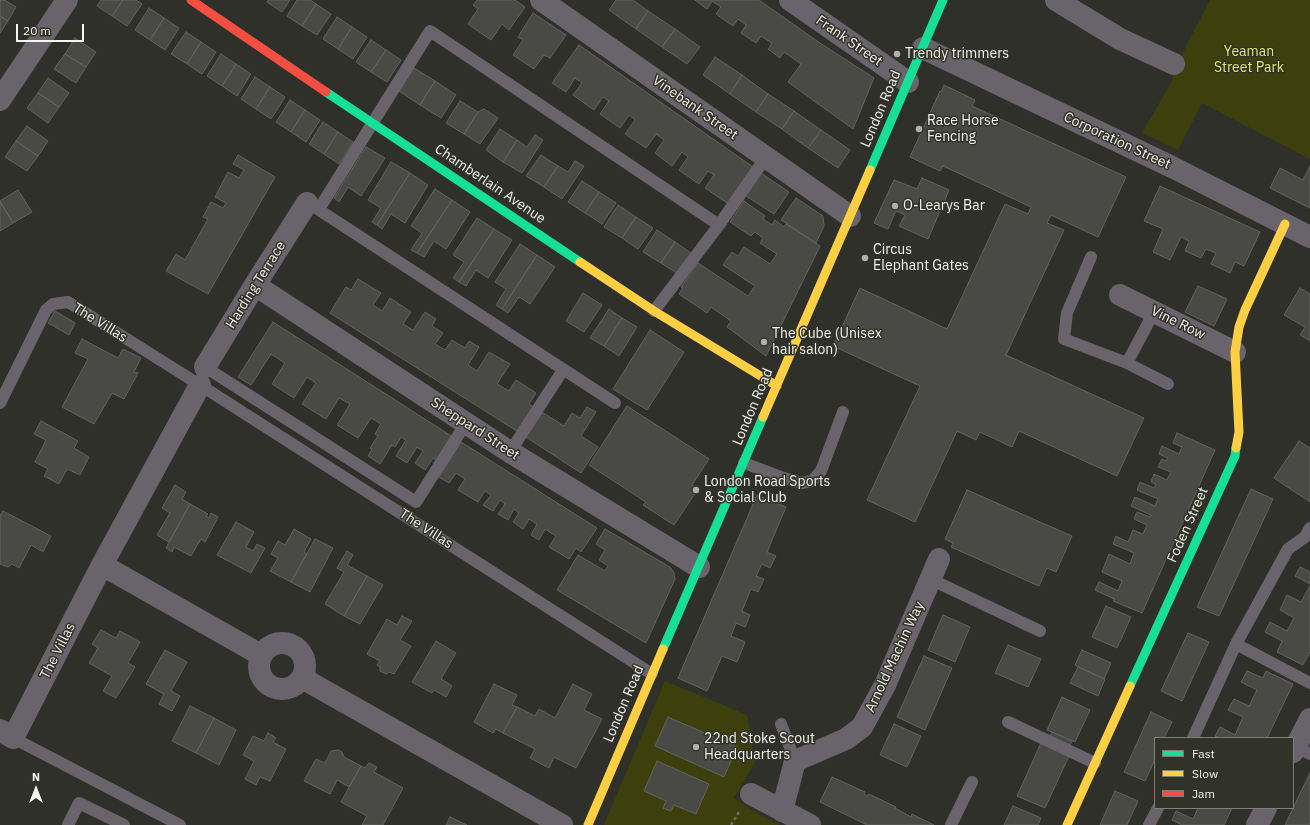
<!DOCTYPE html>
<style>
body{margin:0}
#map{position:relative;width:1310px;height:825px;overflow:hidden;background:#2f302a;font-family:"IBM Plex Sans",sans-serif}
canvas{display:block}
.legend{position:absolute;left:1154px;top:737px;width:140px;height:72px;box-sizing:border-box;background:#313228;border:1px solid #7f8077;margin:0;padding:5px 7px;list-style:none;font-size:12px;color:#f4f5ee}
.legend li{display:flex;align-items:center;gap:8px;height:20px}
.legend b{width:20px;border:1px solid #7f8077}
.north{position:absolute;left:16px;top:769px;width:40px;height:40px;-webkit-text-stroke:3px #313228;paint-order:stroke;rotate:0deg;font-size:11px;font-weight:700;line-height:16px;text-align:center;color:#f4f5ee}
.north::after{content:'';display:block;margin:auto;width:14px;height:18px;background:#f4f5ee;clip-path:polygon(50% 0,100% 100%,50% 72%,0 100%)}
.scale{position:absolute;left:16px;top:24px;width:68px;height:18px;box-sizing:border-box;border:2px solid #f4f5ee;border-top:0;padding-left:5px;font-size:12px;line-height:14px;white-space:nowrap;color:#f4f5ee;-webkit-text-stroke:3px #313228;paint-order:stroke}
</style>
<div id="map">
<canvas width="1310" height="825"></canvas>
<ul class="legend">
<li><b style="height:5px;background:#16e098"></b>Fast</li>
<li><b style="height:5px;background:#ffcf43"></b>Slow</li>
<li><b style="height:5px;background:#f24e42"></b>Jam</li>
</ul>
<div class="north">N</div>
<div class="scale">20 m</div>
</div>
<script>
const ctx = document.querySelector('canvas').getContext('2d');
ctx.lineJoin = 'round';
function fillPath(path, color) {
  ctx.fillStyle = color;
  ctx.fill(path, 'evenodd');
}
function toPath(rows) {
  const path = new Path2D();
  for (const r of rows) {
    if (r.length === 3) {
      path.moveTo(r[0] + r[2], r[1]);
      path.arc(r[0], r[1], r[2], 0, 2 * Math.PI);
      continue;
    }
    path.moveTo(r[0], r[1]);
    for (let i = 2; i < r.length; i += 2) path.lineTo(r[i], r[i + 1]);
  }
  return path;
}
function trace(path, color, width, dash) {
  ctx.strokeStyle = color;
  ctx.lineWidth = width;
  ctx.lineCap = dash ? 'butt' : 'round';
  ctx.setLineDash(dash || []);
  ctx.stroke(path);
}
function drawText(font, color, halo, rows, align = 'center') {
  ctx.font = font + ' "IBM Plex Sans",sans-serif';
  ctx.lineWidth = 3;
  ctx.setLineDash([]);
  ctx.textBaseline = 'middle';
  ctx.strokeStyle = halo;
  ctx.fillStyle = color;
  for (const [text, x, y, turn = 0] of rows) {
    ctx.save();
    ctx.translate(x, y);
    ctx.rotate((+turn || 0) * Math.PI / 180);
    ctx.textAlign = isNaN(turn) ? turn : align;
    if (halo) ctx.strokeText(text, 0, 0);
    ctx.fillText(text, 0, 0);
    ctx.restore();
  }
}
fillPath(toPath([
 [1210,0,1310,0,1310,159,1202,103,1178,150,1142,133,1171,83,1181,56],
 [665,681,747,715,755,762,734,798,753,811,780,825,604,825]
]), '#3d400d');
const building = toPath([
 [0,0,5,0,16,7,8,21,0,16,0,0],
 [101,0,123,0,112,16,97,6,101,0],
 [123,0,136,0,142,4,127,26,112,16,123,0],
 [268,0,290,0,282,12,267,2,268,0],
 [297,0,310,0,316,4,302,26,287,16,297,0],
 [477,0,515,0,525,7,509,30,502,24,491,40,468,24,478,9,473,5,477,0],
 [616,0,633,0,648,11,636,29,609,10,616,0],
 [695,0,759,0,820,43,874,78,853,129,788,82,801,64,784,52,780,58,768,49,772,43,761,36,756,43,741,33,746,25,738,19,733,26,716,14,721,7,712,1,707,9,695,0],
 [316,4,331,14,317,35,302,26,316,4],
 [149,8,164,18,150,40,135,30,149,8],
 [648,11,675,29,662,47,636,29,648,11],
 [533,13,566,35,550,58,544,55,534,69,513,55,523,40,518,37,533,13],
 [0,16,8,21,0,33,0,16],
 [337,17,352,27,338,49,323,39,337,17],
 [164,18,179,28,165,50,150,40,164,18],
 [352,27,367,37,353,59,338,49,352,27],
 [675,29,700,47,687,64,662,47,675,29],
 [186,32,201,42,187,64,171,54,186,32],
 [75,38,96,52,86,67,65,54,75,38],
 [371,40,386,50,371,72,356,62,371,40],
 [201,42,216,52,202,74,187,64,201,42],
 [579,45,756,169,727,203,705,188,714,175,708,171,699,184,679,170,688,157,682,152,672,166,655,153,664,140,656,134,646,148,625,134,635,120,629,115,620,128,600,114,609,101,603,97,594,110,573,95,582,83,575,78,566,92,552,83,579,45],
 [386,50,401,60,387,82,371,72,386,50],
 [65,54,86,67,76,83,54,69,65,54],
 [221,54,236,64,222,86,207,76,221,54],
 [715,57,742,75,730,94,703,75,715,57],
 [236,64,251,74,237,96,222,86,236,64],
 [414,68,435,81,420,105,399,91,414,68],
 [742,75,768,94,756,112,730,94,742,75],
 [255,77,270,87,256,109,241,99,255,77],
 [48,78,69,93,59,107,38,93,48,78],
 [435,81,456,95,441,118,420,105,435,81],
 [944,85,975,100,972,106,1126,177,1098,237,1051,215,1047,223,1064,230,1006,355,1144,418,1117,476,1019,431,1012,447,980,432,976,440,957,431,915,522,867,500,920,386,833,346,860,288,947,329,1005,204,1028,214,1031,207,943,166,940,171,910,157,940,91,941,92,944,85],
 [270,87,285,97,271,119,256,109,270,87],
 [38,93,59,107,48,123,27,108,38,93],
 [768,94,794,111,782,129,756,112,768,94],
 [290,100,305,110,291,132,276,122,290,100],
 [460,101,478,112,464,134,446,123,460,101],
 [484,109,498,118,480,144,464,134,478,112,484,109],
 [305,110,320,120,306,142,291,132,305,110],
 [794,111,821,130,808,148,782,129,794,111],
 [323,122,338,132,324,154,309,144,323,122],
 [27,126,48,141,38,156,16,141,27,126],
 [500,129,517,140,503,162,486,150,500,129],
 [821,130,850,150,838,168,808,148,821,130],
 [338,132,353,142,339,164,324,154,338,132],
 [535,135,543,140,522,173,503,162,517,140,527,147,535,135],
 [16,141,38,156,27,171,5,157,16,141],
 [366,147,385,158,361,196,348,187,339,202,334,198,366,147],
 [238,155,275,177,208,294,166,271,176,254,185,260,208,219,203,217,211,202,223,208,226,203,215,197,228,172,239,178,244,170,233,164,238,155],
 [541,155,558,166,544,187,526,176,541,155],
 [575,161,584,166,562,199,544,187,558,166,568,172,575,161],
 [391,162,410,173,377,225,372,222,381,208,368,200,391,162],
 [1310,166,1310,208,1270,188,1280,168,1303,180,1310,166],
 [410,173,428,185,405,223,391,214,382,229,377,225,410,173],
 [761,173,789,192,774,214,746,196,761,173],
 [922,178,949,190,928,239,899,226,905,215,896,211,888,229,874,223,894,180,917,189,922,178],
 [582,181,599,192,585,213,568,202,582,181],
 [1160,186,1260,232,1244,266,1235,262,1230,273,1211,264,1216,253,1206,249,1201,258,1185,251,1189,241,1181,237,1170,260,1153,252,1163,229,1144,221,1160,186],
 [435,189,452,200,417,253,411,250,422,233,411,226,435,189],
 [18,190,32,212,13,223,0,201,18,190],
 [599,192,616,203,602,224,585,213,599,192],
 [796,198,823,216,824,226,816,243,781,220,796,198],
 [452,200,470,212,446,249,434,241,424,257,417,253,452,200],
 [744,201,765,216,763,219,772,225,775,220,784,227,786,224,820,246,766,356,727,327,731,321,711,307,707,313,679,294,683,288,681,287,698,263,748,296,755,286,723,265,732,252,738,256,744,247,770,264,777,254,760,243,763,238,755,232,751,236,730,222,744,201],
 [0,202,13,223,0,231,0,202],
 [618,205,636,217,622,238,604,227,618,205],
 [636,217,653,228,638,249,622,238,636,217],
 [477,218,494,229,459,282,453,278,464,262,453,255,477,218],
 [494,229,512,240,488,278,476,270,466,286,459,282,494,229],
 [657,230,675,242,661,263,643,252,657,230],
 [675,242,691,253,678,274,661,263,675,242],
 [520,244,537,255,502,309,496,305,506,289,495,282,520,244],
 [537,255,555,267,530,304,519,297,508,313,502,309,537,255],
 [358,279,381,293,373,305,382,311,390,298,411,312,403,324,413,330,425,312,436,319,432,326,443,333,435,344,445,350,452,340,465,348,469,341,479,347,468,365,477,371,489,352,510,364,497,384,509,391,516,380,536,393,529,404,536,408,520,433,330,313,346,287,351,290,358,279],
 [1198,286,1227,299,1214,326,1185,312,1198,286],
 [1300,288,1310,294,1310,341,1300,335,1305,327,1284,315,1300,288],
 [583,293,602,305,584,332,566,321,583,293],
 [609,309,622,318,604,346,590,338,609,309],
 [55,311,75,323,69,335,48,323,55,311],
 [622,318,637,327,619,356,604,346,622,318],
 [273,322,453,437,438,461,433,458,425,470,415,463,423,451,417,447,407,463,396,456,406,440,401,437,395,447,392,445,380,464,368,456,372,449,370,448,378,436,375,434,381,424,371,418,358,438,337,425,350,404,339,398,326,419,302,404,316,383,307,377,294,398,272,384,285,363,271,354,251,385,238,377,273,322],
 [650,330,684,352,647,410,613,389,650,330],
 [82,339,118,358,123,349,141,358,134,372,138,373,124,399,112,393,94,424,62,407,88,359,75,353,82,339],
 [627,406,709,459,692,485,698,489,674,525,643,505,646,502,589,465,627,406],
 [587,407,596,412,581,436,598,447,581,473,526,437,542,412,564,426,572,413,580,418,587,407],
 [41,421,78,441,74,448,89,457,80,475,67,469,59,484,44,476,48,469,35,462,46,440,34,434,41,421],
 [1177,433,1215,450,1142,613,1113,601,1114,599,1095,590,1099,582,1118,591,1122,581,1102,572,1109,554,1130,564,1134,553,1113,544,1116,536,1128,542,1133,530,1143,534,1147,525,1134,519,1137,512,1150,517,1151,515,1131,506,1135,497,1155,506,1158,499,1137,490,1140,482,1154,488,1156,484,1151,482,1154,474,1167,480,1171,472,1158,467,1162,459,1166,461,1168,458,1159,454,1162,446,1179,454,1182,447,1173,443,1177,433],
 [1299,441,1310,448,1310,502,1274,478,1299,441],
 [461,442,597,528,581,552,576,548,569,559,549,547,556,536,545,529,539,540,531,535,537,524,529,519,523,529,513,522,519,513,514,509,508,520,498,514,505,504,500,500,493,511,483,505,491,495,485,491,478,502,458,490,465,479,456,473,449,483,439,477,461,442],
 [175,485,186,492,182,499,190,504,169,542,157,535,170,513,162,508,175,485],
 [1251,489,1273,499,1219,616,1197,607,1251,489],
 [967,490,1072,536,1056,572,1047,568,1039,586,951,547,953,543,945,539,967,490],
 [757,495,786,507,767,552,776,556,770,568,762,564,756,576,764,579,758,592,751,589,742,611,750,615,745,627,736,623,731,636,745,642,737,662,722,656,707,691,678,678,757,495],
 [190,504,208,514,206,516,209,518,211,513,218,517,205,542,201,539,191,556,174,547,172,552,166,548,190,504],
 [3,511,51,536,43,552,31,545,19,568,12,564,8,567,0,564,0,516,3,511],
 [236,522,254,532,246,547,253,551,257,544,265,548,251,573,217,555,236,522],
 [294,529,311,539,304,552,307,554,291,582,270,571,278,558,271,554,278,541,285,545,294,529],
 [605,529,670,567,674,573,675,579,646,643,557,590,578,555,605,571,608,566,599,560,605,550,596,544,605,529],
 [315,539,333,548,310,592,291,582,315,539],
 [347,551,353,555,347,565,367,576,344,616,325,604,344,572,337,568,347,551],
 [1300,567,1310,572,1310,584,1295,576,1300,567],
 [367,576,383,585,360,624,344,616,367,576],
 [1310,586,1310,652,1303,665,1277,652,1282,641,1265,632,1270,622,1287,631,1294,618,1280,610,1287,595,1301,602,1310,586],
 [1106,606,1131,617,1117,648,1092,637,1106,606],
 [943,615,970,627,955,662,928,650,943,615],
 [402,616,412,621,400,640,411,646,394,674,389,672,386,674,380,671,380,667,377,665,380,661,367,654,387,619,397,625,402,616],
 [101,630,116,638,120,631,140,642,128,663,135,667,116,698,103,691,112,676,89,663,98,648,92,644,101,630],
 [1188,633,1209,642,1182,701,1161,691,1188,633],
 [436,641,456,653,441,679,452,686,446,697,434,690,432,693,412,682,436,641],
 [1008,645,1041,659,1028,687,995,673,1008,645],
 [165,650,187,662,171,691,180,696,172,711,159,704,164,694,146,684,165,650],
 [1082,650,1111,663,1104,679,1075,665,1082,650],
 [924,656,952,668,925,730,897,717,924,656],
 [1078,667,1105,679,1098,696,1070,683,1078,667],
 [1247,671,1263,678,1266,671,1293,684,1267,738,1219,738,1215,736,1220,727,1235,735,1243,717,1228,710,1234,699,1249,706,1257,690,1241,682,1247,671],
 [494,684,517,695,512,705,517,707,503,733,496,729,493,733,474,722,494,684],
 [573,684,592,694,584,710,602,719,576,768,554,757,549,768,530,758,535,749,503,733,517,707,535,716,539,709,555,718,573,684],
 [1062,697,1090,710,1075,742,1047,730,1062,697],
 [190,706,214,718,196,753,172,741,190,706],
 [1151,712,1172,722,1164,738,1155,738,1155,759,1145,781,1124,772,1151,712],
 [668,717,737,747,724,777,655,746,668,717],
 [214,718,236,730,219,765,196,753,214,718],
 [894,724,921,736,907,767,880,755,894,724],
 [1052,732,1072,741,1066,754,1069,756,1045,808,1017,796,1041,743,1046,746,1052,732],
 [268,733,276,738,273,742,286,749,270,781,260,777,256,785,245,779,254,761,243,755,253,736,264,741,268,733],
 [338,750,342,752,344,757,361,766,349,787,337,780,330,794,304,781,316,759,325,763,331,751,338,750],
 [657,761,709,784,696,814,674,805,671,811,663,808,666,801,644,791,657,761],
 [369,763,377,767,374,772,403,788,383,825,362,825,367,816,341,802,361,766,365,768,369,763],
 [1310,773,1310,822,1309,825,1285,825,1310,773],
 [832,777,865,792,864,794,868,796,869,794,896,807,895,808,911,817,912,814,934,825,867,825,820,802,832,777],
 [1115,791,1138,801,1127,825,1100,825,1115,791],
 [1013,806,1041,818,1038,825,1004,825,1013,806],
 [1198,808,1232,808,1224,825,1182,825,1172,820,1176,811,1193,819,1198,808],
 [450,817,467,825,446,825,450,817]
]);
fillPath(building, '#494a45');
trace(building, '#62635d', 1);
trace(toPath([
 [731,825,739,812]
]), '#706c71', 2.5, [3, 3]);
trace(toPath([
 [313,206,615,403],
 [319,209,430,31,719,225],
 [1091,257,1067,313,1064,339,1127,363,1168,384],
 [654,311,719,225,766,157],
 [1127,363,1154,312],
 [205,367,416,502,466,423],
 [0,403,46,310,53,304,68,302,200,385,652,674],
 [510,452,563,370],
 [744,463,784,478,802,483,812,481,821,471,843,412],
 [930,579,1040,631],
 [1236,644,1310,683],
 [1008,722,1095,763],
 [781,724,795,761],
 [13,738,180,825],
 [1193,738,1236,644,1288,549,1305,537,1310,528],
 [1296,747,1310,754],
 [68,825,79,803,124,825],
 [951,825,972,782],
 [1149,825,1158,808]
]), '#69636b', 12);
trace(toPath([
 [541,0,850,216],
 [790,0,908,82],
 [1056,0,1120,39,1174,64],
 [923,48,1172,167,1310,237],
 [0,100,67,0],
 [255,285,510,452,699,567],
 [1120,295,1235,352],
 [205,367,255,285,307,203],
 [102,565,261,655],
 [282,666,23],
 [302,678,562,825],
 [0,730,13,738,102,565,200,385],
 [1293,752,1310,719],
 [751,794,810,825],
 [782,811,795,761,846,739,862,727,885,685,939,559],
 [1257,825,1266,808]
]), '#69636b', 22);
trace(toPath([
 [326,92,580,262],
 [870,170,943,0],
 [663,649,763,417],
 [1130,686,1235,456,1236,448]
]), '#16e098', 9);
trace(toPath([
 [580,262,654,311,777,386],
 [763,417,870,170],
 [1236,448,1239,432,1235,352,1239,327,1245,310,1285,224],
 [588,825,663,649],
 [1067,825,1130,686]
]), '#ffcf43', 9);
trace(toPath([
 [191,0,326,92]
]), '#f24e42', 9);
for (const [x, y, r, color] of [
 [897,54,4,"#afb0a9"],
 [919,129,4,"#afb0a9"],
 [895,206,4,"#afb0a9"],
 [865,258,4,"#afb0a9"],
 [764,342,4,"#afb0a9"],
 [696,490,4,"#afb0a9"],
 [696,747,4,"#afb0a9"]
]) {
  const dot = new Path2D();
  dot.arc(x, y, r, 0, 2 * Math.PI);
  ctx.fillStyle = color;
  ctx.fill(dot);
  trace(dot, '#313228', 1.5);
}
drawText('14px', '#f4f5ee', '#313228', [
 ["Frank Street",849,41,35],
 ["Vinebank Street",695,108,35],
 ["London Road",881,109,-67],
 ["Corporation Street",1117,141,25],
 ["Chamberlain Avenue",490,184,34],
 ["Harding Terrace",256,285,-58],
 ["The Villas",100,323,32],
 ["Vine Row",1178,323,26],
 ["London Road",753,407,-67],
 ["Sheppard Street",475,429,33],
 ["Foden Street",1188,525,-66],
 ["The Villas",426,529,33],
 ["The Villas",58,651,-63],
 ["Arnold Machin Way",895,657,-65],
 ["London Road",624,704,-67]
]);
drawText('14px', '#e0eb6b', '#313228', [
 ["Yeaman",1249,52],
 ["Street Park",1249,68]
]);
drawText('14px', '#f4f5ee', '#313228', [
 ["Trendy trimmers",905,54],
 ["Race Horse",927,121],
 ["Fencing",927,137],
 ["O-Learys Bar",903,206],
 ["Circus",873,250],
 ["Elephant Gates",873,266],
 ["The Cube (Unisex",772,334],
 ["hair salon)",772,350],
 ["London Road Sports",704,482],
 ["& Social Club",704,498],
 ["22nd Stoke Scout",704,739],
 ["Headquarters",704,755]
], 'left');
</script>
